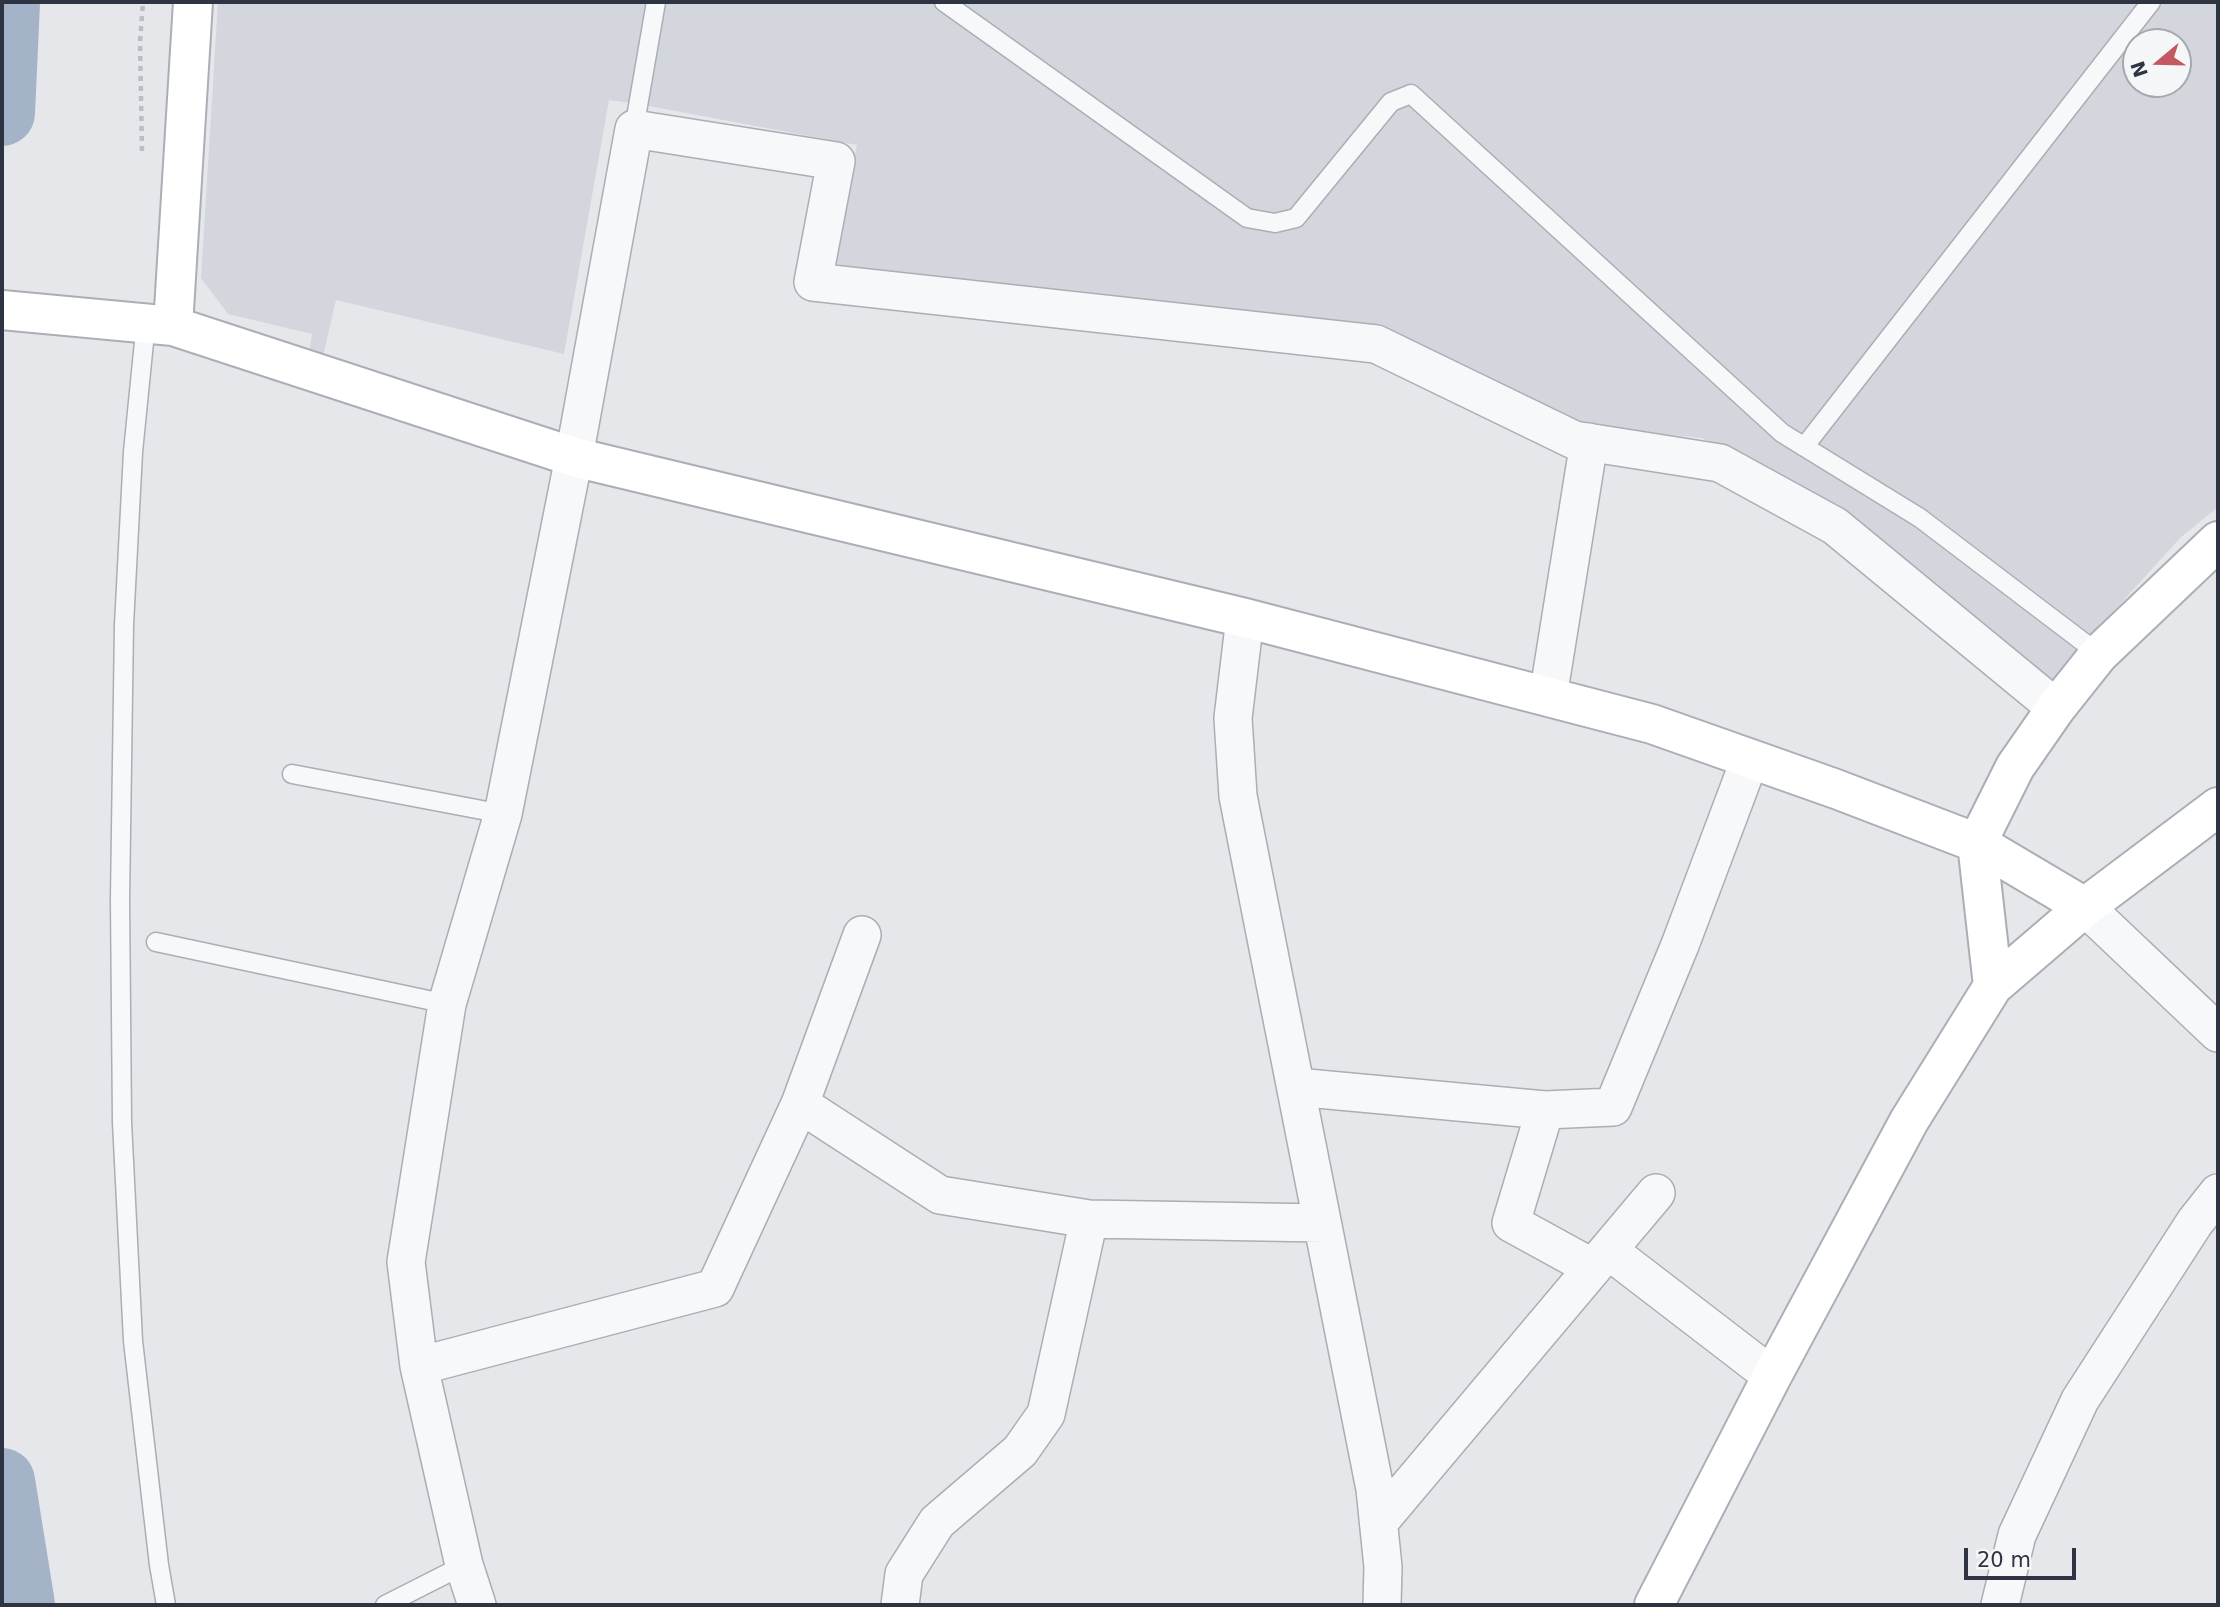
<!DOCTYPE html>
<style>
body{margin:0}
#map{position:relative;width:2220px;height:1607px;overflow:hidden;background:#e5e7eb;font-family:"DejaVu Sans",sans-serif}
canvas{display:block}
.frame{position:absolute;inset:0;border:4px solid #2e3442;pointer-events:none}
.north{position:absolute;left:2122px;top:28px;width:70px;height:70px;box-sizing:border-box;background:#f4f6f8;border:2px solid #a5a8af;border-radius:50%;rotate:251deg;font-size:19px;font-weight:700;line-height:28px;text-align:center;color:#2e3442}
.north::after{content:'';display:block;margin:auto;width:24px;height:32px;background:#c35762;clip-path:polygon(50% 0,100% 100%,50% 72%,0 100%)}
.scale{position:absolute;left:1964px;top:1548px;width:112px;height:32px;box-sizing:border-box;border:4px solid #2e3442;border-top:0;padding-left:9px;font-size:21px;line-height:24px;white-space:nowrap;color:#2e3442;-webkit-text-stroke:5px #f4f6f8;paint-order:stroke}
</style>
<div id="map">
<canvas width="2220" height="1607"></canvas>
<div class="frame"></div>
<div class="north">N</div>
<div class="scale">20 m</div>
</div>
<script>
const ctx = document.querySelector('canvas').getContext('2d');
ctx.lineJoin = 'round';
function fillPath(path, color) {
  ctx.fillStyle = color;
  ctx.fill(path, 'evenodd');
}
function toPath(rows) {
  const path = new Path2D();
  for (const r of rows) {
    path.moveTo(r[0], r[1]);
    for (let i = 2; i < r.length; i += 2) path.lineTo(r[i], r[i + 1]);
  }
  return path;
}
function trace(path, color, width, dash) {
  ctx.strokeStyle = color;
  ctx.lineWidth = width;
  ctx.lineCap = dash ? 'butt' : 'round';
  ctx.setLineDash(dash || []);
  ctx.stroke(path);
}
fillPath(toPath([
 [218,2,2218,2,2218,507,2180,538,2085,643,2056,681,2031,676,1829,506,1702,438,1596,428,1567,416,1375,325,844,271,837,263,834,248,857,145,638,104,609,100,564,354,336,300,323,356,309,354,312,334,228,314,201,278],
 [2136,42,2178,42,2178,84,2136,84]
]), '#d3d6dd');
trace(toPath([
 [2,113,7,2],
 [2,1481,22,1605]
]), '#a4b3c7', 66);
const lane = toPath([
 [944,2,1247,218,1275,223,1296,218,1391,102,1411,94,1782,433,1920,518,2099,654],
 [634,129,656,2],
 [146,322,133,452,124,625,120,900,122,1122,133,1341,159,1565,166,1605],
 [1804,447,2151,2],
 [292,774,503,814],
 [156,942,447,1004],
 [385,1605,464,1565]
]);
const street = toPath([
 [1245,618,1233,718,1238,796,1375,1489,1383,1567,1382,1605],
 [1548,697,1589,442],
 [2085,907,2218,1033],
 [1296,1087,1545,1110],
 [800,1104,940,1195,1089,1219,1322,1223],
 [1608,1250,1772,1376],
 [1593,1268,1511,1223,1545,1110,1613,1107,1680,945,1750,759],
 [419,1366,715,1288,800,1104,862,935],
 [1379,1522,1656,1193],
 [477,1605,464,1565,419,1366,406,1262,447,1004,503,814,574,457,634,129,836,161,813,282,1376,344,1574,440,1720,463,1835,526,2056,708],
 [900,1605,904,1574,937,1522,1020,1451,1046,1414,1089,1219],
 [2000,1605,2017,1535,2080,1400,2195,1222,2218,1193]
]);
const secondary = toPath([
 [2,310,173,326,574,457,1245,618,1652,724,1836,789,1977,843,2085,907],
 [173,326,193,2],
 [1993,986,1977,843,2015,767,2056,708,2099,654,2218,541],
 [1654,1605,1772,1376,1909,1121,1993,986,2085,907,2218,807]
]);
trace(lane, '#aaaeb5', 21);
trace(street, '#aaaeb5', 40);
trace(secondary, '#aaaeb5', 42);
trace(toPath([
 [142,151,140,42,143,2]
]), '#bbbdc3', 4.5, [5, 5]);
trace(lane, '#f7f8fa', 18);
trace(street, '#f7f8fa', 37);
trace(secondary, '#fff', 38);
</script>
